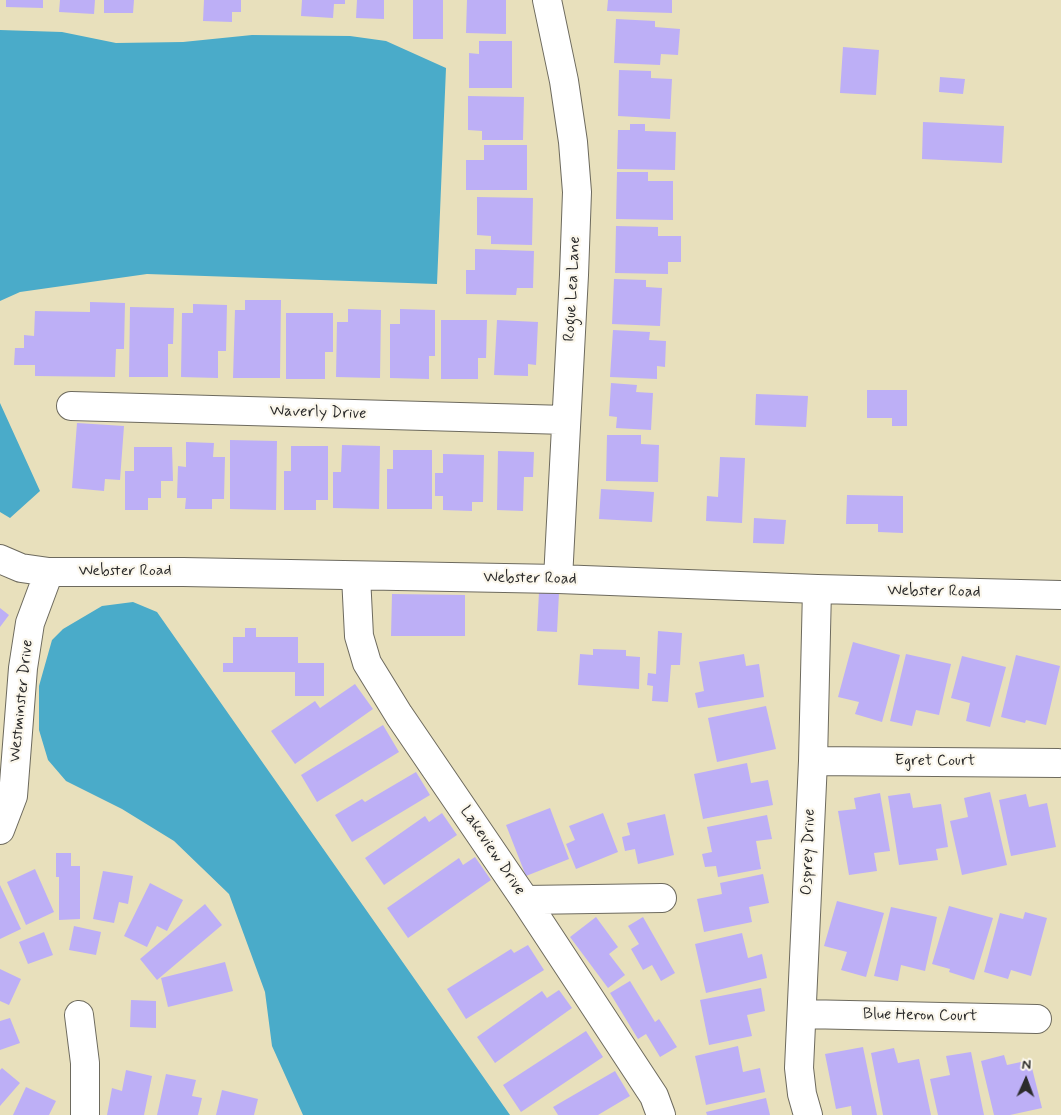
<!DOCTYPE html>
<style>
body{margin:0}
#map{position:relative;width:1061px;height:1115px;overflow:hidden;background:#e8e0bc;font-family:Mynerve,sans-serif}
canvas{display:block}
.north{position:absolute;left:1001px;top:1055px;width:50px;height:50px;-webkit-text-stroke:4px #fbf7ec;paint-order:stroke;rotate:2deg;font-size:14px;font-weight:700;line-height:20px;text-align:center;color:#2b2b2b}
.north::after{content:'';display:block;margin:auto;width:18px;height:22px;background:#2b2b2b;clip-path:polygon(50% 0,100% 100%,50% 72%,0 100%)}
</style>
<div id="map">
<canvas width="1061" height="1115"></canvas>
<div class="north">N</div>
</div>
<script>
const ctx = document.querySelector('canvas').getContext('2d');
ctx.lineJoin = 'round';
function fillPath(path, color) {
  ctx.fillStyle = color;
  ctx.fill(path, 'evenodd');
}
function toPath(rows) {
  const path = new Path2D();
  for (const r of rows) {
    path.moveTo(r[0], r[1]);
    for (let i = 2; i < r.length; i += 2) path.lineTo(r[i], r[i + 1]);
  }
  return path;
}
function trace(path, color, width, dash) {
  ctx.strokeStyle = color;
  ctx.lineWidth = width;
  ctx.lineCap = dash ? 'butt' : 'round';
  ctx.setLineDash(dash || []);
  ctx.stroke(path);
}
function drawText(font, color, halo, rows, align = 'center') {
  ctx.font = font + ' Mynerve,sans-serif';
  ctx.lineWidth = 4.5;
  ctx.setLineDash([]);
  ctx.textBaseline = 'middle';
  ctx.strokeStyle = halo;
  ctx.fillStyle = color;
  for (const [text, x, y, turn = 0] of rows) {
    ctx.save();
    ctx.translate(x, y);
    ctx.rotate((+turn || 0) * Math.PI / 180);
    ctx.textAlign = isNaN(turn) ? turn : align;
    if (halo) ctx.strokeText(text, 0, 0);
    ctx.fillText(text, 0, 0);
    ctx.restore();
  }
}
fillPath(toPath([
 [0,30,62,32,116,43,183,42,252,35,350,36,386,41,446,68,437,284,147,274,20,292,0,301],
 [0,403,40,491,10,518,0,512],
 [133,602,157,612,510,1115,303,1115,272,1046,265,992,229,894,174,841,122,809,66,781,48,760,39,730,39,686,52,640,63,629,102,606]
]), '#4aabc9');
fillPath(toPath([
 [6,0,43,0,43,8,6,7],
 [60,0,95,0,94,14,59,12],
 [104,0,134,0,133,13,104,13],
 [204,0,241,0,241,12,232,12,232,22,203,21],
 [302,0,345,0,345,4,334,4,333,18,301,16],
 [357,0,384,0,384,19,356,18],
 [413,0,443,0,443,39,413,39],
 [467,0,506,0,506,34,466,33],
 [608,0,672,0,672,13,607,11],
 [616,19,655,21,655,27,680,29,678,55,661,54,660,65,614,63],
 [479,41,512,41,512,88,469,88,469,53,479,54],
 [843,47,879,50,876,95,840,93],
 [619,70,651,71,651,78,672,79,670,119,618,116],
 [940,77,965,79,963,94,939,92],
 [468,96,524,97,523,140,482,140,482,131,468,130],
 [923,122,1004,126,1002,163,922,159],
 [630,124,645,124,645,131,676,132,675,170,617,169,618,130,630,130],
 [484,145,527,145,527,190,466,190,466,160,484,160],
 [617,172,648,172,648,181,673,181,673,220,616,219],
 [477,197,533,198,532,245,491,244,491,236,477,235],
 [616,226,658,227,658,236,681,236,681,262,668,262,668,274,615,273],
 [475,249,534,251,533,288,517,288,516,295,466,294,466,270,475,270],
 [614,279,646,280,646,287,662,288,660,326,612,324],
 [245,300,281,300,280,378,233,378,235,310,245,310],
 [90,302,125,303,124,349,116,349,115,377,35,376,35,365,14,365,15,348,24,348,24,335,34,336,35,311,90,312],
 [193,304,227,305,226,351,218,351,218,378,181,377,182,313,193,313],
 [130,307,174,308,173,344,168,344,168,377,129,377],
 [348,309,381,310,380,378,336,377,337,322,348,322],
 [400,309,435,310,435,356,429,356,429,379,390,378,390,324,400,324],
 [286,313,333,313,333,352,325,352,325,379,286,379],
 [441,320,487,320,486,358,478,358,478,379,441,379],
 [497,320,538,322,536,365,528,364,528,376,494,375],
 [613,330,650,332,649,340,666,341,665,367,657,366,657,379,610,377],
 [611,383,637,385,636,392,653,393,651,430,616,428,617,417,609,416],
 [867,390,907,390,907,426,892,426,892,418,867,418],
 [756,394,808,396,806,427,755,425],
 [77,423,124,426,120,480,105,479,104,491,72,488],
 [607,435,641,435,641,444,659,445,658,482,606,481],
 [230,440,277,441,276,510,230,509],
 [186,442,214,443,213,457,225,457,224,499,212,499,212,509,185,509,186,498,177,498,178,466,186,467],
 [342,445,380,446,379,509,333,508,333,472,341,472],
 [291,446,328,446,328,500,316,500,316,510,284,510,284,471,291,471],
 [134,447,172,447,173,481,161,481,161,498,148,498,148,510,125,510,125,471,134,471],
 [393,450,432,450,432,509,387,509,387,469,393,469],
 [498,451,534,452,533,477,524,477,523,511,497,510],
 [443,454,484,455,483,502,472,502,472,511,443,510,443,496,435,496,435,473,443,473],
 [720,457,745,458,742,523,706,521,707,496,718,497],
 [601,489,654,492,652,522,599,519],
 [847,495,903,496,903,533,878,532,878,524,846,524],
 [754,518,786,520,784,544,753,543],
 [539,592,559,593,557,632,537,631],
 [392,594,465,595,465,636,391,636],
 [0,608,9,615,0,627],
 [245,628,256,628,256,637,298,637,298,663,324,663,324,696,295,696,295,672,223,672,223,663,233,663,233,637,245,637],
 [658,631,682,633,680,665,671,665,668,702,652,701,653,686,647,685,648,673,656,674],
 [853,642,900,655,882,722,855,714,859,702,838,697],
 [593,649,626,650,626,656,640,657,639,689,578,685,580,654,593,655],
 [744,654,746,666,759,664,764,697,698,708,695,693,704,691,699,662],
 [906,654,951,664,939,715,916,710,912,726,890,721],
 [1016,655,1060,666,1046,725,1026,720,1025,723,1001,717],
 [962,656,1006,667,990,727,966,721,970,703,951,698],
 [355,684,373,709,295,764,271,731,315,701,320,708],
 [766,706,776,749,717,762,708,718],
 [383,725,399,752,317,802,301,775],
 [747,763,751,783,768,780,773,805,703,819,694,774],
 [416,772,430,795,352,842,335,815,362,799,365,802],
 [990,792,1007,865,962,875,950,821,968,817,964,798],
 [880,793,890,851,874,853,877,871,849,875,838,811,856,809,854,798],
 [910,793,913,808,941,804,948,847,936,849,938,860,899,865,888,796],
 [1026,794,1029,807,1047,803,1056,847,1011,856,999,800],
 [550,808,569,859,526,876,506,825],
 [442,813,457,835,384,885,365,858,425,816,429,822],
 [603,813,618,852,576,869,566,844,575,840,569,826],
 [665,814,674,855,638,864,635,849,625,851,622,837,630,835,627,823],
 [767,815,772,839,756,841,761,869,718,877,716,866,705,867,702,854,712,852,707,827],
 [56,853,71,853,71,866,80,866,80,919,59,920,59,877,56,877],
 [475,857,491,880,408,938,387,908,459,858,463,865],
 [35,869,54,912,26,925,7,882],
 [103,871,133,876,128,904,119,902,114,923,93,919],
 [763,874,769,903,749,907,752,922,704,932,697,899,722,894,720,883],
 [150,883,183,900,167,931,157,926,147,947,124,936],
 [0,885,21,929,0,939],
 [837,901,884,913,866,977,841,970,847,952,824,946],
 [205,904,222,925,157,980,140,959],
 [949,906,993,918,974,980,949,972,950,969,932,964],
 [891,907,937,917,925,971,901,965,898,981,874,976],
 [1025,912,1047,918,1031,976,1011,970,1008,979,984,972,1000,913,1023,919],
 [596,917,618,947,609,954,625,975,608,988,570,937],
 [643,917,675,973,661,981,652,965,643,970,631,949,639,944,628,926],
 [74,926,101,932,96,955,69,950],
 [44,932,53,955,28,964,19,942],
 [742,933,748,958,762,954,767,978,706,993,695,944],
 [528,945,544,970,466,1019,447,989,511,949,514,953],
 [225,962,233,991,168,1007,161,978],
 [0,969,21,979,9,1005,0,1001],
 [630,981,655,1022,659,1019,677,1047,660,1057,646,1034,638,1039,610,993],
 [761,988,765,1011,747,1015,752,1036,709,1045,700,1000],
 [559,990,572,1008,495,1063,477,1037,542,991,547,998],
 [131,1000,156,1001,156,1028,130,1027],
 [10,1018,20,1043,0,1050,0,1021],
 [586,1031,603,1057,521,1112,503,1085],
 [738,1046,743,1072,760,1068,765,1092,706,1105,695,1056],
 [863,1047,877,1115,852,1115,851,1106,836,1109,825,1054],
 [894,1048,898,1063,919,1059,931,1115,883,1115,871,1053],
 [971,1052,984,1115,938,1115,930,1079,950,1075,946,1056],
 [1004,1055,1007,1065,1030,1060,1042,1108,1010,1115,994,1115,981,1061],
 [2,1068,20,1083,0,1106,0,1070],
 [126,1070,152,1076,144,1115,107,1115,112,1088,122,1091],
 [615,1071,630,1096,598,1115,558,1115,553,1107],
 [166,1074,196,1080,192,1096,202,1098,198,1115,157,1115],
 [26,1087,56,1101,49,1115,13,1115],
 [222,1090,258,1099,254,1115,216,1115],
 [766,1098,770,1115,707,1115,706,1112]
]), '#bdaff6');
const minor = toPath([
 [547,0,564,81,573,142,577,192,574,275,558,579],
 [71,406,566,420],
 [0,559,21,568,49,572,183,572,558,579,817,589,1061,595],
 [356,576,359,636,367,663,399,715,525,900,654,1096,661,1115],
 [813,761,1058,763],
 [0,830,13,796,23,668,30,623,49,572],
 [525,900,662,898],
 [802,1014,1037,1019],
 [79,1015,85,1063,85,1115],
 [808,1115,802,1094,799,1068,813,761,817,589]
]);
trace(minor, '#6d6a5e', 30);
trace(minor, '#fff', 28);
drawText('16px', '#2b2b2b', '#fbf7ec', [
 ["Rogue Lea Lane",573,289,-87],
 ["Waverly Drive",318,413,2],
 ["Webster Road",125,572],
 ["Webster Road",530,579,1],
 ["Webster Road",934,592,1],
 ["Westminster Drive",22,701,-84],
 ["Egret Court",935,762],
 ["Lakeview Drive",492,851,56],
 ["Osprey Drive",809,852,-88],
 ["Blue Heron Court",920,1016,1]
]);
</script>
